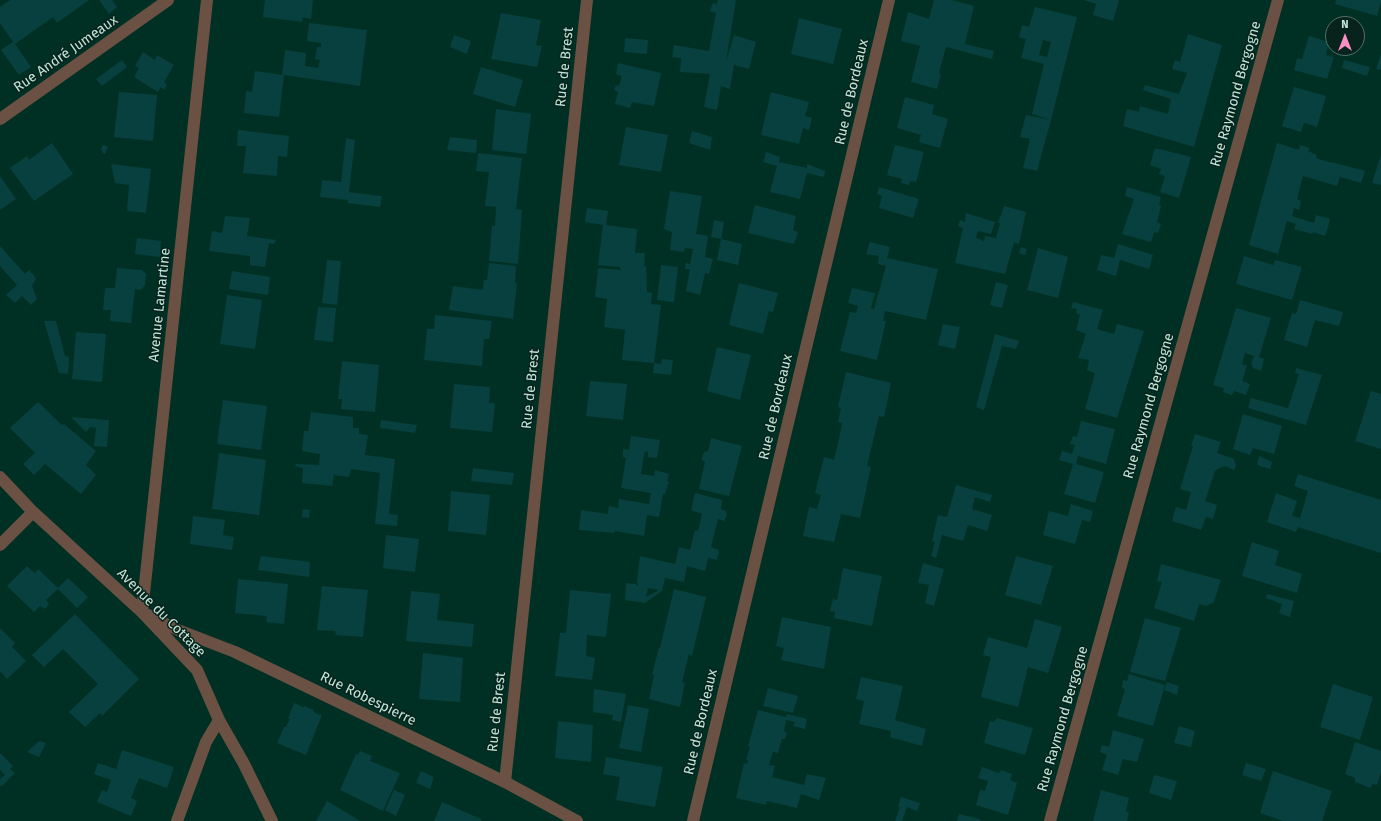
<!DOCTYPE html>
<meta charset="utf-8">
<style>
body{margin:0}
#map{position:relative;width:1381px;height:821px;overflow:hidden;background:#003024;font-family:"Fira Sans",sans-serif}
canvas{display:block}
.north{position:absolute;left:1325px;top:16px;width:40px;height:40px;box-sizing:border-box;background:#08231c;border:1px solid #517167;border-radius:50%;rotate:0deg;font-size:11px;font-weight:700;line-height:16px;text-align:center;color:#bfe6d8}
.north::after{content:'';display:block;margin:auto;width:14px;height:18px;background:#fc8fc1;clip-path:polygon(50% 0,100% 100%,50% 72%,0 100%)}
</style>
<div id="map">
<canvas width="1381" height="821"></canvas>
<div class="north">N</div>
</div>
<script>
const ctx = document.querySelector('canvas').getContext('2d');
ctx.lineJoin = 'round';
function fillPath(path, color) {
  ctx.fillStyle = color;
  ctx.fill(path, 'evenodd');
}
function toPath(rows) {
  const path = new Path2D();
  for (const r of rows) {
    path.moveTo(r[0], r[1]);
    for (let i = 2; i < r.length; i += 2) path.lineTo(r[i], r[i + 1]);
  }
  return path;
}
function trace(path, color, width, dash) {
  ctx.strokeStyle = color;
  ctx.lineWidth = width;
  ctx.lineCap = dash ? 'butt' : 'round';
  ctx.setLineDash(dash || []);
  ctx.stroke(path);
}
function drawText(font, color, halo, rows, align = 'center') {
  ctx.font = font + ' "Fira Sans",sans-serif';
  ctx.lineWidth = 3;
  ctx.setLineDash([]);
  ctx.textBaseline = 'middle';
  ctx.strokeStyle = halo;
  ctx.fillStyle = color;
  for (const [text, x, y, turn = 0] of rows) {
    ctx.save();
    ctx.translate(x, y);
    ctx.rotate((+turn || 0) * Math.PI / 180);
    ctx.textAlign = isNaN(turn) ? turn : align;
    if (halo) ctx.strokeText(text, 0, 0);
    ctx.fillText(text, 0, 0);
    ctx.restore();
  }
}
fillPath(toPath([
 [10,0,89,0,57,23,53,17,15,44,31,67,19,75,1,50,13,42,0,23,0,7],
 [99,0,112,0,117,7,109,14],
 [265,0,313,0,311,19,303,17,302,22,263,17],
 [718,0,736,0,726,62,734,35,756,42,749,69,734,65,730,89,721,86,717,110,704,107,710,74,680,72,681,58,672,57,674,45,709,51,716,13,710,11,713,3,717,4],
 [934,0,952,0,974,6,965,44,994,51,992,59,946,47,939,73,941,75,937,89,911,82,920,46,901,41,908,12,929,19],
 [1084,0,1119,0,1113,21,1093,15,1096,4],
 [1336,0,1381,0,1381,2,1377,16,1335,4],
 [1035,7,1077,17,1051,120,1037,171,1023,168,1030,139,1020,137,1026,115,1051,120,1032,114,1044,64,1021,58,1026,39,1019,37,1022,25,1029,27],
 [1043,40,1051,42,1047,57,1039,55],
 [501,13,541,20,536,45,542,46,537,67,491,59],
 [799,18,842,29,833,64,791,54],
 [309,23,367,30,360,86,284,75,279,117,244,113,246,91,252,92,255,71,282,75,285,50,306,53,305,66,318,68,320,60,315,59,317,47,321,47,321,43,307,41],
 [1188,34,1222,45,1194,147,1123,126,1127,109,1139,112,1140,106,1168,114,1171,99,1143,90,1145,85,1179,94,1187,73,1172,69,1175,60,1180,62],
 [454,35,471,41,467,54,450,47],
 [1309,36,1329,42,1326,55,1334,57,1327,79,1294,70,1297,58,1302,59],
 [625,38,648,40,647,54,624,52],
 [143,52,155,60,157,55,174,65,164,82,167,85,164,90,161,87,158,92,134,77,139,68,135,66],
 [1381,54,1381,70,1376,69],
 [122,60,127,67,102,86,96,79],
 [1344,60,1370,67,1367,76,1342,68],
 [618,63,661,73,654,106,632,102,630,108,615,104,618,92,614,90,616,85,619,86,622,76,616,74],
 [481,67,523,80,515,107,473,94],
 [1294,87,1326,96,1317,127,1304,123,1301,132,1282,126],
 [119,92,157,95,153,141,114,137],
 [771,92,809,102,805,116,812,118,809,130,803,128,799,144,761,135],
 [905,97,934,105,932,114,948,119,940,148,919,142,921,135,897,128],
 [496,109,531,114,526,154,492,150],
 [626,127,668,135,661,172,619,165],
 [238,130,289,136,287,157,278,156,277,176,243,173,246,146,237,146],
 [692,131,712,137,710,150,689,143],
 [450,137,477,140,476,153,447,150],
 [346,138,355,140,349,192,382,196,380,207,348,203,348,200,320,197,322,180,341,182],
 [52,143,73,174,34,201,10,168,27,156,29,160],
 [1277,143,1299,150,1300,145,1310,148,1308,151,1317,155,1316,158,1331,163,1331,162,1365,171,1361,183,1340,177,1337,186,1303,176,1297,199,1301,201,1299,210,1294,208,1292,216,1314,223,1316,215,1330,219,1328,227,1325,236,1313,232,1312,234,1294,229,1296,224,1287,221,1278,254,1249,245],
 [103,145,108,147,105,154,103,153,101,149],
 [895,145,924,152,916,182,910,181,909,185,901,183,902,179,887,175],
 [1155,148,1191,157,1179,198,1160,192,1165,176,1159,174,1161,169,1150,165],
 [766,152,780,157,779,162,807,168,807,164,825,171,824,177,807,173,800,199,770,192,777,166,763,162],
 [478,153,522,158,516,209,522,210,518,264,489,261,492,226,495,226,496,207,485,206,489,172,476,171],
 [1381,155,1381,185,1372,183],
 [111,164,151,169,146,213,127,211,129,185,115,183],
 [0,176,16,199,0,210],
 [879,187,919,199,913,218,879,208,882,196,877,194],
 [1127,187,1161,197,1159,204,1161,206,1157,222,1161,224,1158,233,1154,232,1151,242,1122,234,1134,199,1125,196],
 [670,191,702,196,696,234,708,236,705,257,713,259,709,274,705,273,700,295,686,291,690,269,685,269,686,263,690,264,693,249,685,248,684,252,670,250,672,232,664,229],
 [755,205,796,216,793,230,798,232,794,244,748,233],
 [1004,206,1026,212,1019,244,1014,243,1005,274,955,263,963,228,958,226,960,220,965,222,966,213,995,222,991,234,978,231,976,238,984,241,985,236,996,238,1000,223,998,223],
 [587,208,608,211,606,225,637,229,635,253,645,253,644,267,646,266,647,292,652,293,651,304,661,305,654,363,622,360,625,330,604,327,607,299,595,297,598,268,621,270,620,267,598,265,603,225,585,222],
 [225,216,250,218,247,236,276,240,274,244,269,243,265,267,250,265,250,256,209,251,212,231,222,233],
 [714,220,724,222,721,239,711,237],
 [137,238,161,241,160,257,135,254],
 [721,239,742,244,738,265,717,260],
 [870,242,890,247,887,258,938,269,926,320,885,311,883,321,886,321,877,360,840,351,850,312,856,313,858,306,848,303,852,288,875,293,871,308,874,309,886,266,878,264,879,256,866,254],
 [1118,244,1153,255,1149,269,1120,260,1116,276,1097,270,1101,255,1114,258],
 [0,246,25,274,29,270,36,278,32,286,37,299,31,305,22,296,15,303,6,295,17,285,0,266],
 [1021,247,1027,249,1025,255,1019,253],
 [1038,248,1068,257,1058,298,1027,290],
 [1244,256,1273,265,1275,260,1302,267,1292,300,1236,284],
 [327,260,341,261,337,305,322,303],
 [489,263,516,266,515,283,517,283,513,319,449,310,453,286,483,290,484,280,487,280],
 [661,265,678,267,674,302,657,300],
 [117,268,142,270,146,274,145,285,141,290,135,289,131,323,110,321,111,310,103,310,105,288,115,288],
 [232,271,270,277,268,295,229,289],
 [996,282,1008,285,1002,308,990,305],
 [739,283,778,293,773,312,769,311,763,334,729,325],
 [227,295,262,300,255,349,220,344],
 [1300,300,1343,312,1339,326,1315,320,1307,347,1284,340,1292,313,1296,314],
 [1073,302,1103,310,1097,329,1114,334,1117,324,1144,331,1117,418,1085,409,1095,373,1087,370,1089,360,1078,358,1086,334,1076,330,1080,315,1076,313,1077,309,1071,308],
 [318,307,336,308,333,342,314,340],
 [1236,308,1271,318,1259,357,1264,359,1261,371,1253,368,1251,363,1254,356,1245,353,1242,364,1247,366,1242,381,1250,384,1246,395,1234,391,1232,395,1223,392,1224,388,1213,385],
 [435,315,492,321,489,339,484,339,482,366,424,360,427,329,434,329],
 [44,321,56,321,65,356,69,357,68,374,59,373],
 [943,324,960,327,955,349,938,345],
 [76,332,106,334,102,382,72,379],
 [995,334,1019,341,1016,349,1002,346,984,410,976,407],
 [717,347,751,355,740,400,707,391],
 [662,359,673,360,671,375,653,373,654,363,661,364],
 [342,361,379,365,375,412,341,409,342,399,338,399],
 [1296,368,1322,375,1306,425,1248,408,1251,398,1288,408,1299,374,1295,373],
 [846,372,891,383,884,417,879,416,867,466,871,467,860,518,841,514,834,542,803,536,809,507,817,509,821,495,815,493,824,457,834,460,842,425,842,423,838,422,841,408,838,407],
 [590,381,627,384,623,420,586,416],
 [454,384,490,387,489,403,495,403,492,432,450,428],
 [1371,391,1381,394,1381,449,1355,441],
 [223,400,267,406,261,450,217,444],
 [38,402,62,425,64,424,96,451,86,465,96,475,81,494,45,464,34,475,23,464,35,453,10,428],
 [311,412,353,417,353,428,359,428,359,434,368,435,365,455,395,459,389,514,398,515,397,526,375,524,380,473,351,469,349,477,334,475,332,486,302,483,303,468,295,466,296,464,319,465,320,454,302,451,304,431,308,431],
 [1243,414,1282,426,1274,454,1253,448,1250,455,1233,449],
 [71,417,109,420,107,447,94,446,96,428,90,427,86,432],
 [381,420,417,425,415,433,380,428],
 [1081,421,1115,429,1106,464,1078,456,1076,464,1104,472,1095,503,1064,494,1073,464,1059,460,1062,451,1072,454,1075,445,1070,444,1073,436,1077,437],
 [1195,434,1221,442,1217,453,1234,459,1236,466,1234,470,1225,466,1217,469,1216,471,1215,471,1205,501,1217,505,1213,519,1206,517,1201,530,1172,521,1176,507,1186,510,1191,492,1180,489,1193,446,1191,446],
 [631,436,660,440,657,458,648,457,648,452,645,451,644,455,641,474,654,476,655,470,669,474,667,481,669,482,665,494,663,494,659,517,647,515,644,536,615,531,614,533,579,530,581,510,608,514,609,506,618,508,619,499,649,504,651,493,621,488,626,458,623,457,623,449,629,450],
 [711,438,742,446,729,496,699,489,705,462,702,460,702,457,704,452,708,451],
 [219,453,266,460,259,515,212,509],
 [1259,456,1272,462,1270,469,1257,465],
 [473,468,514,473,512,485,471,481],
 [1298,474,1381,500,1381,553,1298,527,1296,532,1267,522,1276,493,1297,501,1292,516,1300,518,1308,491,1294,486],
 [956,485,992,495,990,502,975,497,972,509,992,515,987,531,968,525,963,541,942,535,936,558,931,556,935,542,932,541,938,515,947,517],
 [451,491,490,495,486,535,448,531],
 [695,493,722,500,721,509,726,511,727,515,724,521,718,519,711,547,719,550,717,560,708,558,705,571,687,566,684,582,665,578,662,591,645,603,625,600,626,583,636,584,636,586,638,585,637,582,640,556,675,564,679,547,690,550,695,530,698,531,702,514,691,510],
 [648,588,659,590,646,597],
 [1071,504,1093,511,1090,522,1082,520,1075,544,1043,535,1049,511,1068,516],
 [303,509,310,510,309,518,302,517],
 [193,516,225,520,223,535,234,537,232,550,190,544],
 [386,535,419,539,415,572,383,568],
 [1252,542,1279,551,1275,565,1302,574,1297,593,1242,576],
 [261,556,310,562,309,577,258,570],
 [1016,556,1053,566,1041,605,1005,595],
 [923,563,944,569,934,606,925,603,929,585,918,583],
 [1161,564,1221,580,1214,602,1206,606,1199,604,1194,621,1154,608,1162,582,1157,581],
 [27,566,35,573,38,569,58,588,68,578,88,597,77,608,58,589,46,600,49,604,45,609,40,606,34,612,7,586],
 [843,568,882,576,872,626,834,618,835,612,830,611,833,599,837,600],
 [238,579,288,584,284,624,266,622,267,616,235,613],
 [322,586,368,590,363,637,336,635,335,631,317,630],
 [674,589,706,597,692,656,689,654,682,682,685,683,680,707,649,699,654,675,652,675,659,647,660,648],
 [570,590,611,594,606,637,587,635,586,656,595,658,592,680,555,676,560,633,566,633],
 [411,591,440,594,437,620,474,624,472,647,406,641],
 [1267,594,1294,601,1290,617,1279,613,1282,604,1266,598],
 [75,614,139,679,102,716,100,713,85,727,69,712,98,684,63,649,44,667,32,655],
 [782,617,831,627,824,669,781,660,784,648,776,646],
 [1145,618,1181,628,1165,681,1130,672],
 [1035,619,1062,627,1048,673,1028,667,1018,707,981,697,991,657,983,655,988,637,1027,648],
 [0,628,15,643,12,647,26,661,7,679,0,671],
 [423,653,463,658,460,702,419,699],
 [1129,674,1165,685,1153,726,1117,716,1125,689,1122,688,1123,680,1127,681],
 [861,677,903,686,895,720,926,729,922,746,890,737,891,731,859,724,864,701,856,699],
 [1167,682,1179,686,1177,695,1164,690],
 [1333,684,1373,697,1360,740,1320,727],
 [768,688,798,696,793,713,763,706],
 [594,689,626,694,621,722,612,720,613,715,593,712],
 [294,703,303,707,305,706,313,710,315,713,322,715,306,755,277,743,284,727,286,727,290,719,288,719],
 [628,705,649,709,641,752,619,748],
 [758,710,786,717,787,714,807,719,805,729,793,726,795,722,786,720,784,731,787,733,785,739,782,739,778,753,773,752,769,765,775,766,772,777,804,785,807,774,826,778,819,800,801,794,797,808,767,801,766,805,736,798,744,763,747,764,748,760,746,760,750,747,748,746],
 [997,718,1033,728,1025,755,984,743,990,721,994,722],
 [558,721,593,725,591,762,555,758],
 [1179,726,1195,731,1191,747,1174,743],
 [1113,730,1144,739,1137,762,1123,759,1118,775,1102,770,1107,755,1100,752,1102,745,1109,747],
 [39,741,46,743,39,757,27,752],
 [1355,742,1381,751,1381,772,1377,785,1372,784,1371,788,1355,782,1355,778,1345,774],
 [122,750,174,767,167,788,139,778,131,798,137,801,131,816,97,802,102,790,107,792,111,780,94,774,98,763,116,769],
 [360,751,372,756,370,761,400,773,383,811,340,790,356,754,358,755],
 [0,753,13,766,10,769,15,773,2,786,0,785,0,779,5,775,0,770],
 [606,757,663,767,655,807,616,800,620,777,603,774],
 [1246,763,1266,769,1261,781,1242,775],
 [982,767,999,773,1001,770,1012,774,1010,780,1017,783,1008,815,976,805,980,790,985,791,988,781,978,778],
 [421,771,434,777,430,789,416,783],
 [1273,771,1332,791,1322,821,1283,821,1260,813],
 [1154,775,1177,781,1171,800,1149,793],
 [394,790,405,795,396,816,385,810],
 [1101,790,1129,798,1126,811,1129,812,1127,821,1093,821],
 [901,797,920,803,917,811,907,807,902,821,895,821,900,807,898,807],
 [327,801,344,811,360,821,316,821],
 [442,802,481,819,481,821,434,821],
 [959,814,980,819,980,821,957,821]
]), '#07403e');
trace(toPath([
 [207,0,142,612,178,630,235,652,505,782,577,821],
 [0,119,168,0],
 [0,477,33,512,142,612,197,670,219,720,244,764,272,821],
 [0,545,33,512],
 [505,782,587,0],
 [177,821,206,742,219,720],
 [693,821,889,0],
 [1050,821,1278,0]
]), '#6a5143', 12);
drawText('14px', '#bfe6d8', '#08231c', [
 ["Rue André Jumeaux",66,54,-35],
 ["Rue de Brest",565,67,-84],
 ["Rue de Bordeaux",852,92,-77],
 ["Rue Raymond Bergogne",1236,94,-74],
 ["Avenue Lamartine",160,305,-84],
 ["Rue de Brest",531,389,-84],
 ["Rue Raymond Bergogne",1149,406,-74],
 ["Rue de Bordeaux",776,407,-77],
 ["Avenue du Cottage",161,613,45],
 ["Rue Robespierre",368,699,26],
 ["Rue de Brest",497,712,-84],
 ["Rue Raymond Bergogne",1063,719,-74],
 ["Rue de Bordeaux",701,722,-77]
]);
</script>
